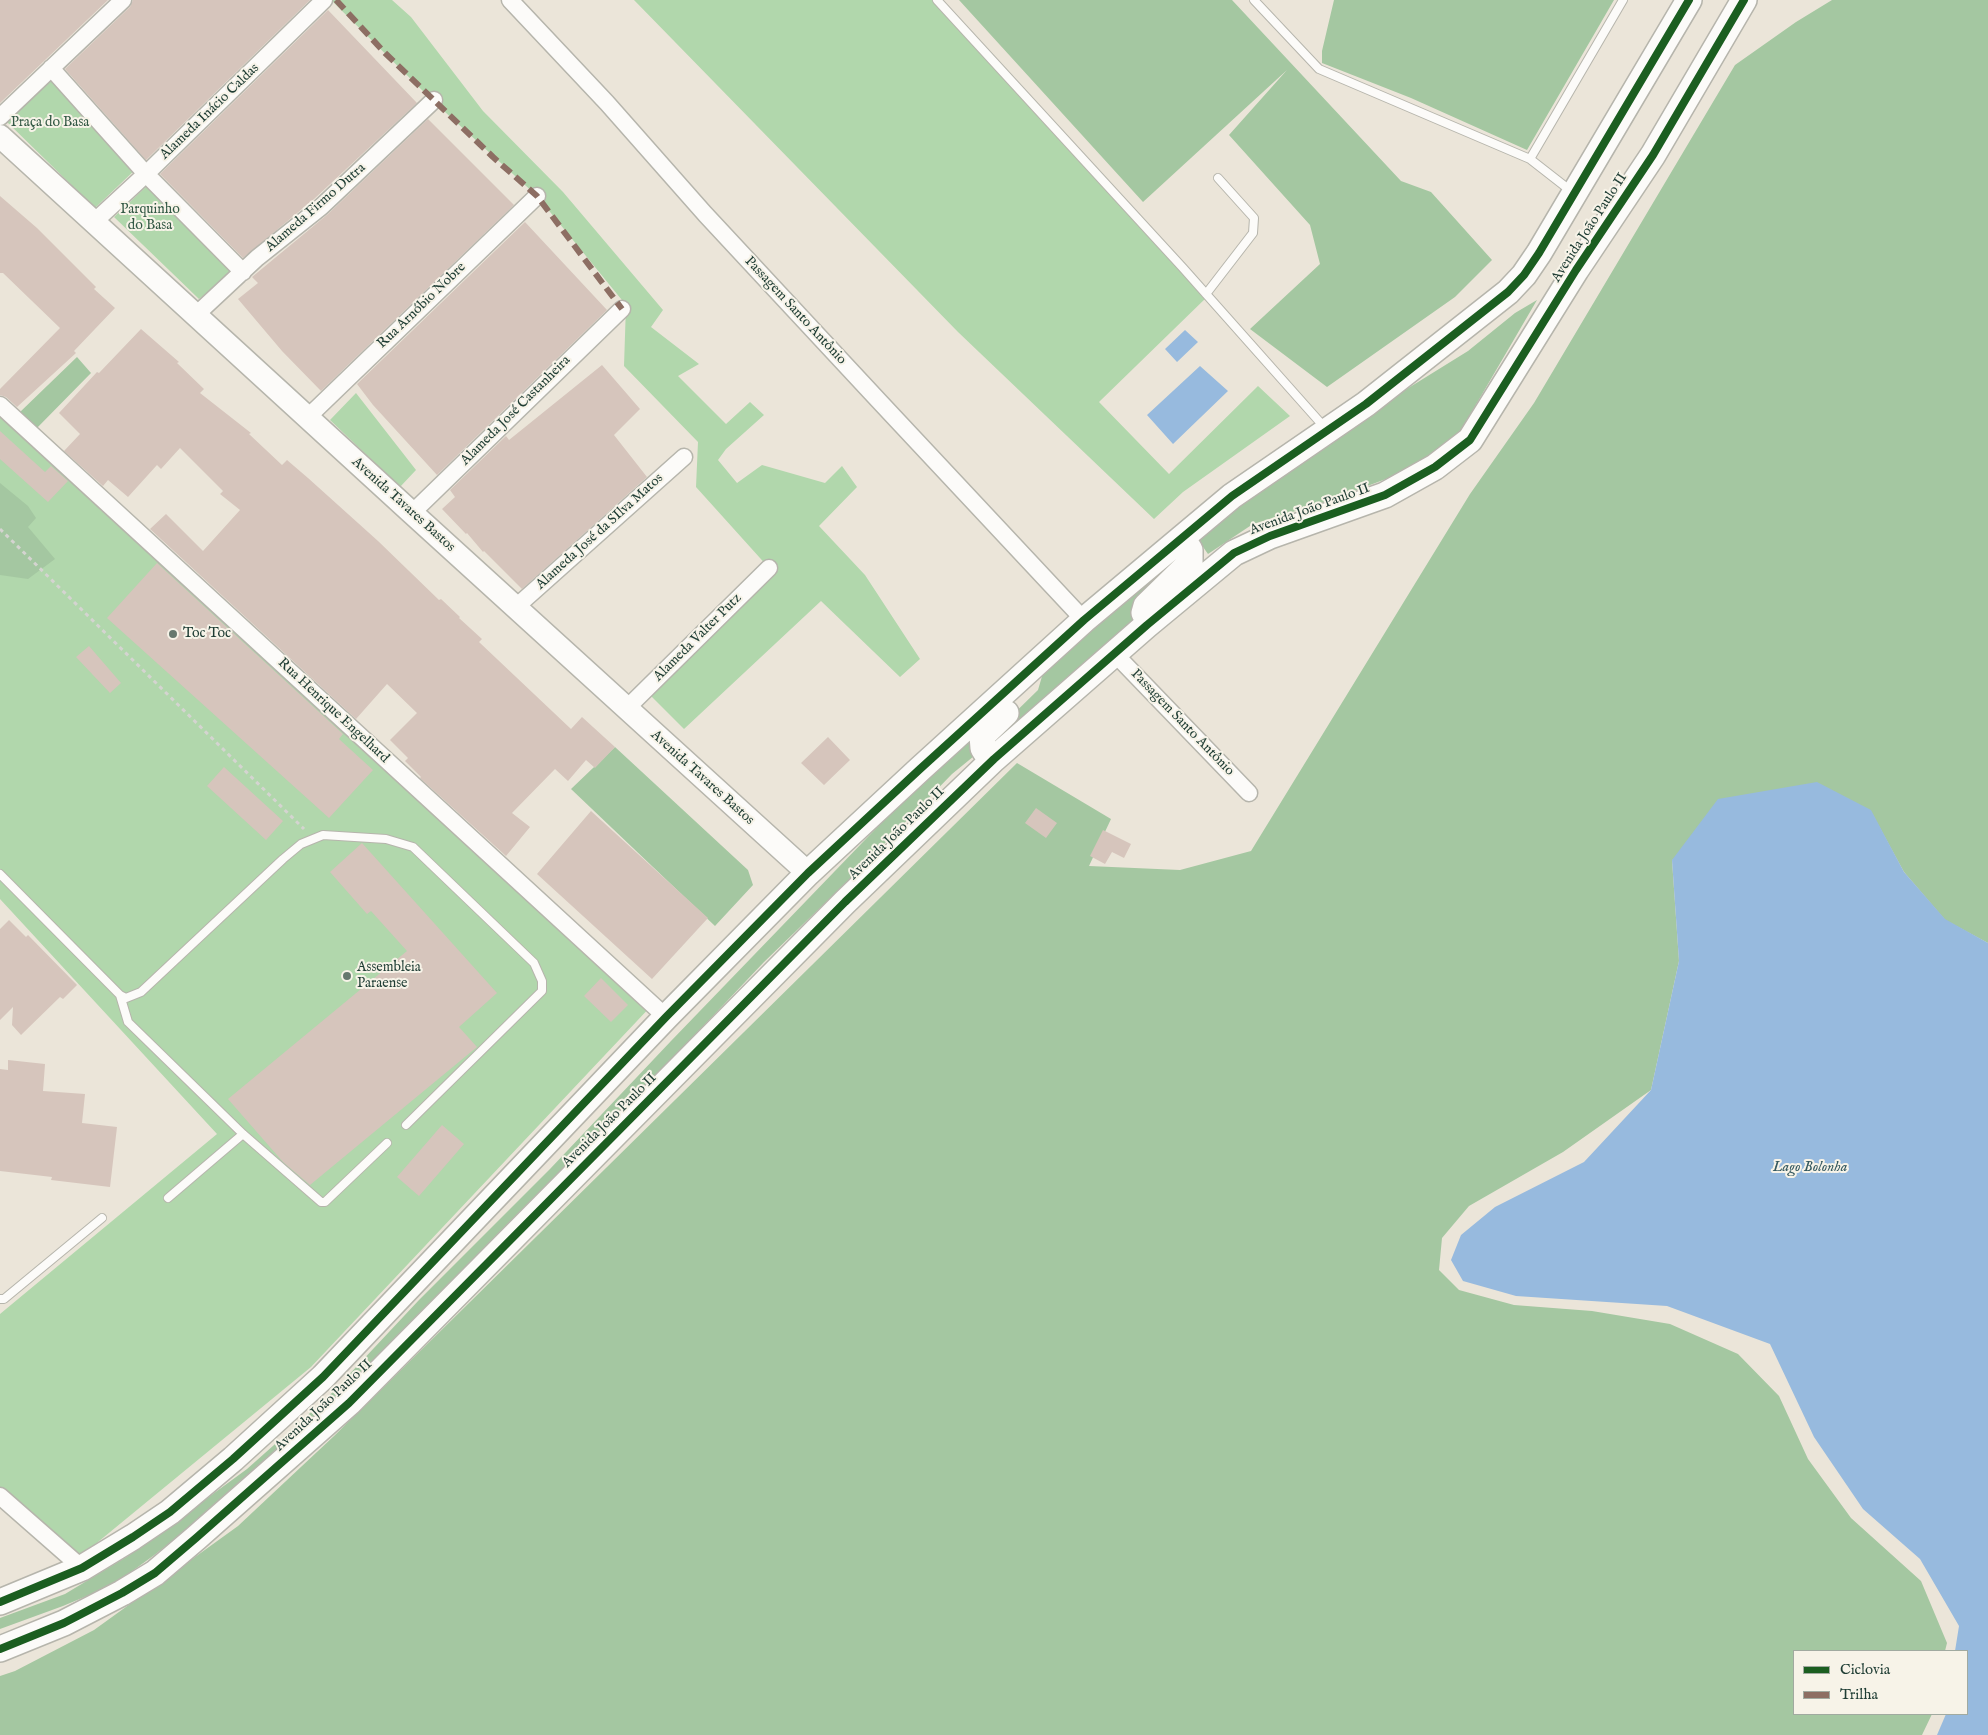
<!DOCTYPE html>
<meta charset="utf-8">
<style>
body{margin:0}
#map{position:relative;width:1988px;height:1735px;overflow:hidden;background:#ebe5d9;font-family:"IM FELL English",serif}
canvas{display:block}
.legend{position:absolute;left:1793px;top:1650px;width:175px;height:65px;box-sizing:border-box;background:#f7f3e8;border:1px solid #a1aaa0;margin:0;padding:6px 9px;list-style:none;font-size:15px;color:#1f3d34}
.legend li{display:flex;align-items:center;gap:10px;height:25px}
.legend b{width:25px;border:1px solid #a1aaa0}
</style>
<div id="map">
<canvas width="1988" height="1735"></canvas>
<ul class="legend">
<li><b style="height:6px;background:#1b5e20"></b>Ciclovia</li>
<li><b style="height:6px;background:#8d6e63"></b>Trilha</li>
</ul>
</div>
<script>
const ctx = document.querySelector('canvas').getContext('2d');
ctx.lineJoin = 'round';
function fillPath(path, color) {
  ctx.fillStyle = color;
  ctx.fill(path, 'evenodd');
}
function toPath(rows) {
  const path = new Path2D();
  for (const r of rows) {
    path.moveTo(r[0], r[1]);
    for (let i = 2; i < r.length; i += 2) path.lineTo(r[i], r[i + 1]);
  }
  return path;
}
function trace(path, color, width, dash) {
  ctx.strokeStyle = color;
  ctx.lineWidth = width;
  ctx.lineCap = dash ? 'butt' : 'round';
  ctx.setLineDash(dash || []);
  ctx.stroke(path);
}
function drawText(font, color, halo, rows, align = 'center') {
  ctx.font = font + ' "IM FELL English",serif';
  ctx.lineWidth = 4;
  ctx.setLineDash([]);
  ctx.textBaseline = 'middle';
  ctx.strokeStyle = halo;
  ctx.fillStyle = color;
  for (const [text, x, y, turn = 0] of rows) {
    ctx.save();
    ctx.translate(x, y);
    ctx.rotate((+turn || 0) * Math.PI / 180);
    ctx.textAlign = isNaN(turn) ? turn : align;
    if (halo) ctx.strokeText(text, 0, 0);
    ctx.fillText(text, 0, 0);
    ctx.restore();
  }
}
fillPath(toPath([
 [331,0,392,0,411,17,483,111,563,192,663,310,651,327,699,364,678,376,726,424,750,402,764,415,726,449,718,460,737,483,762,465,825,483,842,466,857,487,819,526,865,575,920,659,900,677,821,601,684,729,645,690,769,568,696,487,698,442,624,366,626,305,537,196,433,101],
 [634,0,934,0,1208,296,1099,402,1169,474,1258,386,1290,416,1183,492,1154,519,958,332],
 [52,80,137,168,95,208,7,122],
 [151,182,233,272,199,299,114,217],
 [356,393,416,470,400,487,330,420],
 [0,407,653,1004,311,1367,76,1560,0,1489,0,1314,217,1134,0,899]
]), '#b1d7ac');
fillPath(toPath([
 [959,0,1232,0,1401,181,1431,192,1492,260,1455,297,1327,387,1250,329,1320,264,1310,225,1229,135,1287,70,1143,202],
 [1334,0,1614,0,1527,150,1411,98,1322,63,1322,51],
 [1832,0,1988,0,1988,943,1945,920,1904,872,1870,810,1672,860,1679,961,1651,1090,1563,1152,1469,1206,1442,1238,1439,1270,1459,1290,1514,1305,1592,1311,1670,1324,1738,1354,1779,1396,1808,1459,1851,1518,1921,1581,1947,1643,1945,1651,1794,1651,1794,1714,1932,1714,1922,1735,0,1735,0,1676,15,1671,94,1630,238,1526,334,1436,1017,763,1111,819,1089,866,1180,870,1251,851,1470,494,1534,403,1735,65,1796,22],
 [1537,300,1460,432,1415,468,1325,502,1253,524,1208,554,1196,537,1389,400,1468,351,1515,313],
 [77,357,91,373,35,430,19,413],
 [0,483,28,506,36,518,28,527,55,559,28,579,0,575],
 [1179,549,1184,559,1135,620,997,743,992,735,1038,690,1045,666],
 [979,737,979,752,952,774,853,876,764,962,641,1092,539,1193,315,1426,244,1485,153,1556,113,1585,63,1606,0,1629,0,1618,65,1594,128,1556,247,1469,328,1397,419,1300,550,1169,671,1041,888,816,954,752],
 [615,747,748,870,753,885,715,926,571,789]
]), '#a4c7a1');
fillPath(toPath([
 [1185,330,1198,342,1177,362,1165,349],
 [1200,366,1228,391,1173,444,1147,415],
 [1817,782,1871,810,1904,872,1945,919,1988,943,1988,1735,1937,1735,1946,1714,1967,1714,1967,1651,1955,1651,1959,1626,1920,1559,1863,1509,1814,1437,1770,1344,1667,1306,1516,1296,1463,1281,1451,1260,1461,1235,1495,1207,1584,1162,1651,1090,1679,961,1672,860,1718,799]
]), '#97bade');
fillPath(toPath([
 [0,0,108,0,0,103],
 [133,0,310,0,146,160,65,69,130,7],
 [328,10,417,103,314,199,243,258,160,174],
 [428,119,514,205,321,391,282,351,238,299,258,283,252,277,328,214],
 [0,196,37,228,96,287,94,289,115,308,74,351,76,353,17,407,6,397,0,395,0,389,60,328,3,273,0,273],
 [525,222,607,310,437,475,373,405,357,384],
 [141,329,179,362,177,363,204,389,200,393,251,433,249,434,282,465,287,460,308,478,378,541,439,600,441,599,460,617,459,618,482,639,479,642,571,729,582,717,615,747,595,768,586,760,568,781,555,769,512,813,530,827,506,856,420,778,421,777,405,761,408,758,390,740,417,713,387,684,356,719,150,529,166,514,203,551,240,510,220,494,223,491,180,448,161,469,157,465,128,497,108,480,103,486,64,451,80,434,59,413,97,372,99,373],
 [602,365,640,409,614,435,647,477,522,589,484,551,483,552,467,533,466,534,442,509,455,497,450,490,506,436,509,440],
 [0,431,45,472,51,466,68,481,48,502,0,459],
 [157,563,343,734,339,739,373,770,329,818,107,618],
 [89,646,121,683,110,693,76,657],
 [828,737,850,760,824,785,801,763],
 [224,767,283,821,266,840,207,786],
 [1036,808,1057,823,1046,838,1025,823],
 [591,811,708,918,652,979,537,874],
 [1103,830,1131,844,1124,858,1112,852,1105,864,1090,856],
 [362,843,497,993,459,1027,477,1047,310,1185,283,1162,228,1099,407,951,371,911,367,914,330,872],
 [9,920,26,937,28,935,77,985,63,999,60,997,21,1035,12,1025,13,1007,0,1020,0,929],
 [601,978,628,1005,611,1022,584,996],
 [8,1060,45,1064,43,1091,85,1094,82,1123,117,1127,110,1187,51,1180,52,1177,0,1171,0,1069,8,1070],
 [442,1125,464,1144,419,1196,397,1177]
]), '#d6c5bc');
const service = toPath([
 [937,0,1183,268,1326,429],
 [1254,0,1319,69,1530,159,1623,0],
 [1530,159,1571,191],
 [1206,294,1253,233,1254,218,1218,178],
 [0,874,120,995,126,998,141,992,283,859,301,844,323,835,386,839,413,847,534,963,542,981,542,991,406,1125],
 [120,995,128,1022,243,1134,321,1202,325,1202,387,1143],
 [168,1198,243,1134],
 [0,1299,4,1299,102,1218]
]);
const minor = toPath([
 [510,0,607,103,705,214,879,401,1084,620],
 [51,68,146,174,243,272],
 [0,117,123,0],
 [94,222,146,174,324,0],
 [197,314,257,258,321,207,434,100],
 [0,405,666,1017],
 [308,417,537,196],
 [412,513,622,309],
 [516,607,684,457],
 [1115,654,1249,793],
 [626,709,769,568],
 [0,1496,82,1568]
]);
const secondary = toPath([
 [0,136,412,513,808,873]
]);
const primary = toPath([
 [1144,613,1146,606,1190,563,1190,550,1185,542,1180,540],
 [994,759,988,756,983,748,982,736,1006,713],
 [0,1602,82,1568,133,1537,170,1512,233,1459,323,1377,666,1017,808,873,920,769,1084,620,1232,496,1366,404,1508,292,1524,275,1539,253,1689,0],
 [0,1649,64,1623,122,1593,155,1573,196,1538,349,1403,845,902,994,759,1147,625,1234,553,1270,536,1385,495,1435,467,1470,440,1576,270,1653,155,1744,0]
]);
trace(service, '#b6b5ac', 10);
trace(minor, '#b6b5ac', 19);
trace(secondary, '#b6b5ac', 25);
trace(primary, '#b6b5ac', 28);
trace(toPath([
 [0,529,304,829]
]), '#d4d4d0', 3, [4, 4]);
trace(service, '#fcfbf9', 8);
trace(minor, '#fcfbf9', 16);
trace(secondary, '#fcfbf9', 22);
trace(primary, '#fcfbf9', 25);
trace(toPath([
 [336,0,385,53,493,157,537,196,622,309]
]), '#8d6e63', 6, [12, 6]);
trace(toPath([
 [0,1602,82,1568,133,1537,170,1512,233,1459,323,1377,666,1017,808,873,920,769,1084,620,1232,496,1366,404,1508,292,1524,275,1539,253,1689,0],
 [0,1649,64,1623,122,1593,155,1573,196,1538,349,1403,845,902,994,759,1147,625,1234,553,1270,536,1385,495,1435,467,1470,440,1576,270,1653,155,1744,0]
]), '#1b5e20', 8);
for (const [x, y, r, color] of [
 [173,634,5,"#66786e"],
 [347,976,5,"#66786e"]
]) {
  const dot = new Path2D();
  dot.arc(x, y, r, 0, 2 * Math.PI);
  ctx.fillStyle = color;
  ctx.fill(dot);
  trace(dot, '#f7f3e8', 2);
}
drawText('14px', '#1f3d34', '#f7f3e8', [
 ["Alameda Inácio Caldas",210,112,-44],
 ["Alameda Firmo Dutra",316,208,-41],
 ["Avenida João Paulo II",1590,228,-57],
 ["Rua Arnóbio Nobre",422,306,-44],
 ["Passagem Santo Antônio",795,311,47],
 ["Alameda José Castanheira",516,411,-45],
 ["Avenida Tavares Bastos",403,505,42],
 ["Avenida João Paulo II",1310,510,-20],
 ["Alameda José da SIlva Matos",600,532,-42],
 ["Alameda Valter Putz",698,638,-45],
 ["Rua Henrique Engelhard",333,711,43],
 ["Passagem Santo Antônio",1182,723,46],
 ["Avenida Tavares Bastos",702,778,42],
 ["Avenida João Paulo II",897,834,-44],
 ["Avenida João Paulo II",610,1121,-45],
 ["Avenida João Paulo II",324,1406,-43]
]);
drawText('14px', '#335945', '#f7f3e8', [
 ["Praça do Basa",50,123],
 ["Parquinho",150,210],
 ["do Basa",150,226]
]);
drawText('14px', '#1f3d34', '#f7f3e8', [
 ["Toc Toc",183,634],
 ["Assembleia",357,968],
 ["Paraense",357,984]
], 'left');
drawText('italic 15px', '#34585f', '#f7f3e8', [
 ["Lago Bolonha",1810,1168]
]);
</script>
